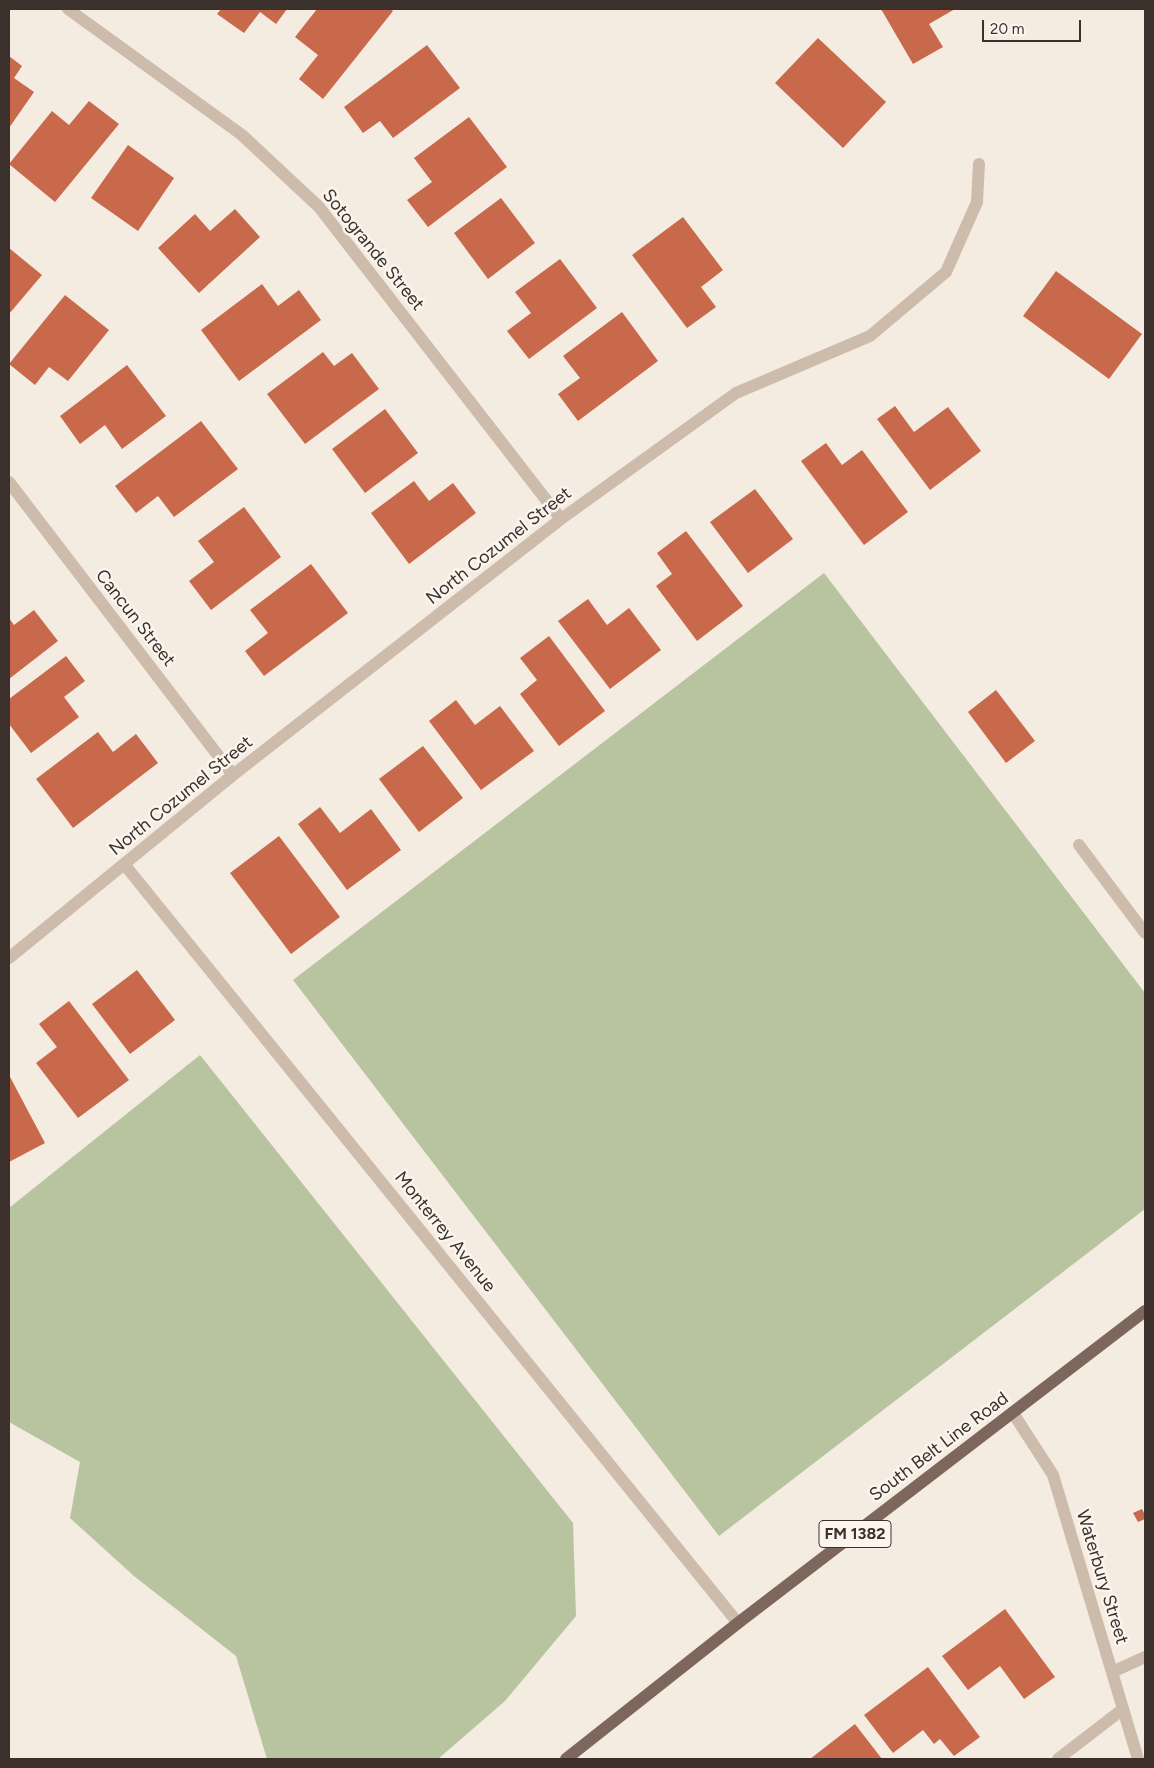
<!DOCTYPE html>
<style>
body{margin:0}
#map{position:relative;width:1154px;height:1768px;overflow:hidden;background:#f4ebe1;font-family:Figtree,sans-serif}
canvas{display:block}
.frame{position:absolute;inset:0;border:10px solid #3b302b;pointer-events:none}
.scale{position:absolute;left:982px;top:20px;width:99px;height:22px;box-sizing:border-box;border:2px solid #3b302b;border-top:0;padding-left:6px;font-size:15px;line-height:18px;white-space:nowrap;color:#3b302b;-webkit-text-stroke:4px #fbf5ee;paint-order:stroke}
</style>
<div id="map">
<canvas width="1154" height="1768"></canvas>
<div class="frame"></div>
<div class="scale">20 m</div>
</div>
<script>
const ctx = document.querySelector('canvas').getContext('2d');
ctx.lineJoin = 'round';
function fillPath(path, color) {
  ctx.fillStyle = color;
  ctx.fill(path, 'evenodd');
}
function toPath(rows) {
  const path = new Path2D();
  for (const r of rows) {
    path.moveTo(r[0], r[1]);
    for (let i = 2; i < r.length; i += 2) path.lineTo(r[i], r[i + 1]);
  }
  return path;
}
function trace(path, color, width, dash) {
  ctx.strokeStyle = color;
  ctx.lineWidth = width;
  ctx.lineCap = dash ? 'butt' : 'round';
  ctx.setLineDash(dash || []);
  ctx.stroke(path);
}
function drawText(font, color, halo, rows, align = 'center') {
  ctx.font = font + ' Figtree,sans-serif';
  ctx.lineWidth = 5;
  ctx.setLineDash([]);
  ctx.textBaseline = 'middle';
  ctx.strokeStyle = halo;
  ctx.fillStyle = color;
  for (const [text, x, y, turn = 0] of rows) {
    ctx.save();
    ctx.translate(x, y);
    ctx.rotate((+turn || 0) * Math.PI / 180);
    ctx.textAlign = isNaN(turn) ? turn : align;
    if (halo) ctx.strokeText(text, 0, 0);
    ctx.fillText(text, 0, 0);
    ctx.restore();
  }
}
fillPath(toPath([
 [824,573,1145,993,1145,1209,719,1536,293,980],
 [200,1055,573,1523,576,1616,505,1701,438,1759,267,1759,236,1656,134,1576,70,1518,80,1462,9,1422,9,1208]
]), '#b8c4a0');
fillPath(toPath([
 [221,9,287,9,276,24,260,12,244,33,217,14],
 [317,9,390,9,393,11,323,99,299,79,318,55,295,37],
 [881,9,955,9,929,24,943,47,913,64],
 [818,38,886,102,843,148,775,83],
 [427,45,460,88,393,138,380,121,363,133,344,107],
 [9,56,22,66,14,78,34,92,9,128],
 [89,101,119,124,55,202,9,164,52,111,69,125],
 [469,117,507,167,428,227,407,200,432,182,414,158],
 [128,145,174,178,138,231,91,198],
 [501,198,535,243,488,279,454,233],
 [235,209,260,237,199,293,158,248,195,214,210,231],
 [683,217,723,270,701,287,716,307,687,328,632,255],
 [9,248,42,275,9,314],
 [560,259,597,308,529,359,507,331,531,313,515,292],
 [1056,271,1142,334,1109,379,1023,316],
 [262,284,278,306,299,290,321,320,239,381,201,330],
 [65,295,109,330,68,381,49,367,35,385,9,364],
 [622,312,658,361,578,421,558,394,580,378,563,356],
 [323,352,334,366,352,353,379,389,305,444,267,394],
 [127,365,166,416,122,449,105,425,80,444,60,416],
 [895,406,914,432,948,407,981,451,930,490,877,419],
 [385,409,418,453,365,493,332,449],
 [201,421,238,469,174,517,158,496,136,513,115,486],
 [826,443,842,465,862,450,908,512,864,545,801,461],
 [414,481,429,501,453,483,476,513,409,564,371,513],
 [755,489,793,539,748,573,710,522],
 [244,507,281,557,211,610,189,581,214,562,198,541],
 [686,531,743,606,697,641,656,586,672,574,657,553],
 [311,564,348,613,264,676,245,651,268,633,250,610],
 [588,599,607,625,629,608,661,650,610,689,558,621],
 [34,610,58,641,9,679,9,618,14,625],
 [549,636,605,711,559,746,520,694,537,680,520,658],
 [66,656,85,681,64,697,79,717,31,753,9,724,9,699],
 [996,690,1035,741,1006,763,968,712],
 [456,700,475,725,500,706,534,751,481,790,429,721],
 [98,732,113,752,136,734,158,763,73,828,36,779],
 [423,746,463,798,419,832,379,779],
 [320,807,340,833,371,809,401,850,347,890,298,824],
 [279,836,340,917,291,954,230,873],
 [137,970,175,1020,130,1054,92,1004],
 [69,1001,129,1080,78,1118,36,1063,57,1047,39,1024],
 [9,1075,45,1143,9,1162],
 [1142,1509,1144,1513,1145,1512,1145,1519,1138,1522,1133,1513],
 [1005,1609,1055,1677,1024,1699,1000,1666,968,1690,942,1656],
 [928,1667,980,1737,954,1756,940,1739,934,1744,923,1730,893,1753,864,1715],
 [855,1724,882,1759,810,1759]
]), '#c8694b');
trace(toPath([
 [1079,845,1145,933],
 [1112,1672,1145,1657],
 [1058,1759,1123,1709]
]), '#cdbbac', 12);
trace(toPath([
 [68,9,242,135,319,207,561,519],
 [9,482,233,775],
 [124,864,738,1623],
 [9,958,233,775,561,519,736,393,870,336,946,272,977,202,979,164],
 [1013,1413,1053,1475,1138,1759]
]), '#cdbbac', 12);
trace(toPath([
 [566,1759,738,1623,1145,1311]
]), '#7d675c', 12);
for (const [x, y, w] of [
 [855,1534,72]
]) {
  const box = new Path2D();
  box.roundRect(x - w / 2, y - 13.5, w, 27, 4);
  ctx.fillStyle = '#fbf5ee';
  ctx.fill(box);
  trace(box, '#3b302b', 1);
}
drawText('bold 16px', '#3b302b', null, [
 ["FM 1382",855,1534]
]);
drawText('18px', '#3b302b', '#fbf5ee', [
 ["Sotogrande Street",373,250,51],
 ["North Cozumel Street",499,546,-38],
 ["Cancun Street",135,618,52],
 ["North Cozumel Street",181,796,-39],
 ["Monterrey Avenue",445,1232,51],
 ["South Belt Line Road",939,1447,-37],
 ["Waterbury Street",1102,1577,73]
]);
</script>
